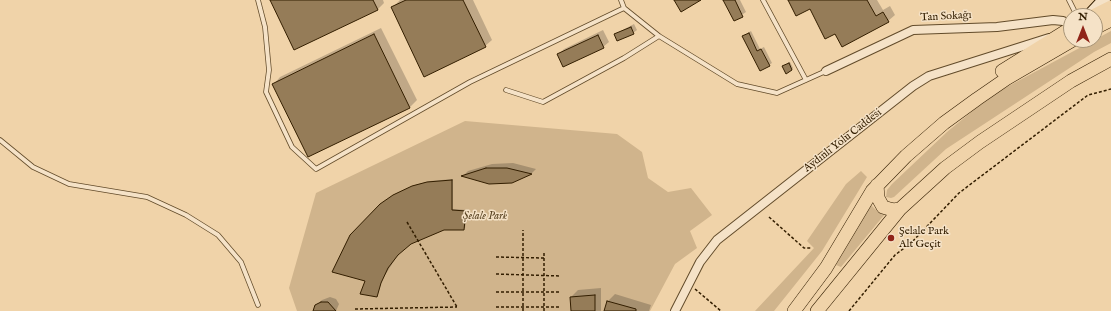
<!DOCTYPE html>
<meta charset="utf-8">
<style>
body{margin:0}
#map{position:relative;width:1111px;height:311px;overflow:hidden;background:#f0d3a9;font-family:"IM FELL English",serif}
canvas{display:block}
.north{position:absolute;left:1063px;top:8px;width:40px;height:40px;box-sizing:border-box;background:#f5e2c7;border:1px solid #a79477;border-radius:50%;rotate:0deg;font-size:11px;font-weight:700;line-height:16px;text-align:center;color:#331e00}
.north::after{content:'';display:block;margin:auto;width:14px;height:18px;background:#8f2418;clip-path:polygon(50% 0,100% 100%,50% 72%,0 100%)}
</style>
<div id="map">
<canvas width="1111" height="311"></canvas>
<div class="north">N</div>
</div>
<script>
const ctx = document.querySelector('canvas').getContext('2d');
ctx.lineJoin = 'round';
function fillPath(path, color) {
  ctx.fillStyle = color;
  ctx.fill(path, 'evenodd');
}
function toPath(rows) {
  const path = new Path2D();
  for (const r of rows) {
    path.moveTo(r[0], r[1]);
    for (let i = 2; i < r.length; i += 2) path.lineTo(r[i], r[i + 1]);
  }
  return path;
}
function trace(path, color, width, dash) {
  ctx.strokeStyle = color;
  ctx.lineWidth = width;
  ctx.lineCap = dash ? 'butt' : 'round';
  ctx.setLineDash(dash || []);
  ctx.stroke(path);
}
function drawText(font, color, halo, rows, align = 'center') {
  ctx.font = font + ' "IM FELL English",serif';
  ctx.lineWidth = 3;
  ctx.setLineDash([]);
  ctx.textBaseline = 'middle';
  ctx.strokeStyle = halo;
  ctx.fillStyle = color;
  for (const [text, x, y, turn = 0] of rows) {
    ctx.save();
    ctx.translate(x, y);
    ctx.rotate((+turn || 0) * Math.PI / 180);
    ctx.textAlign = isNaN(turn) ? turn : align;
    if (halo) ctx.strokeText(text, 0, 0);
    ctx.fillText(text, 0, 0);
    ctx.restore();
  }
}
fillPath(toPath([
 [1111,31,1111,43,1094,52,946,149,894,197,891,198,886,197,887,190,892,184,947,132,992,95],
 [465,121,617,134,642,152,648,178,668,192,691,188,712,215,690,231,697,248,675,264,650,311,297,311,289,288,316,193],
 [861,171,867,177,822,251,774,311,755,311,814,248,807,241,846,184],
 [871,205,879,213,885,214,841,267,836,265]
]), '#d0b48c');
fillPath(toPath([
 [271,0,383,0,384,3,378,9],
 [400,0,473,0,492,40,485,46,393,7],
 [724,0,740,0,746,12,734,20],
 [789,0,877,0,883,10,890,6,895,15,888,21,835,33,810,8],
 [634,24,637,30,633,33,615,34],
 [381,28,417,100,410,107,309,156,274,84,280,77],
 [603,30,609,42,603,47,564,66,558,55,564,49],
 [751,31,760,49,764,47,772,63,761,70,743,36],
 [790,62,793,68,792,70,783,66],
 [513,163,536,169,532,173,512,182,463,176,468,171,492,164],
 [453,179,453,209,467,210,465,228,443,229,410,243,399,253,382,280,377,296,366,280,383,202,396,194,415,185,430,181],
 [601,288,601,311,572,311,571,297,578,290],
 [615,294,651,305,649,311,605,311,608,301],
 [330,297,336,299,339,304,336,311,315,311,316,306,322,300]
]), '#0003');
const building = toPath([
 [270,0,373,0,378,10,294,50,270,0],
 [406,0,463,0,486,47,424,77,391,7,406,0],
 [674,0,701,0,681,12,674,0],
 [723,0,735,0,743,17,734,21,723,0],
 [788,0,867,0,876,16,883,12,889,22,842,47,835,34,825,39,810,9,796,16,788,0],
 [631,27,634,34,617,41,614,34,631,27],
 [749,33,757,51,761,49,770,66,760,71,742,36,749,33],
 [374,34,410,108,308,157,272,84,374,34],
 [598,35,604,48,563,67,557,54,598,35],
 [789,63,792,70,786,74,782,66,789,63],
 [486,168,507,168,532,174,512,183,489,184,461,176,486,168],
 [452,180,452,210,466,211,464,230,444,230,411,244,398,255,388,268,381,283,377,297,360,294,365,281,332,272,350,235,380,204,393,195,412,186,427,182,452,180],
 [595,295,595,311,571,311,570,297,595,295],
 [607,301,636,309,636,311,604,311,607,301],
 [321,302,328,302,336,311,313,311,315,305,321,302]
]);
fillPath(building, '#957c58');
trace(building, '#331e00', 1);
const lane = toPath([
 [258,0,265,27,269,70,266,92,292,147,316,169,470,82,624,8],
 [621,0,624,8,659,36],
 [763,0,806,80],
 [1069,0,1077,16],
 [506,90,543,102,624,58,659,36,737,84,777,93,826,71],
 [0,140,33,167,69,184,147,197,186,215,218,235,241,262,258,305]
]);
const street = toPath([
 [826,71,913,30,997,27,1053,20,1063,21,1071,25],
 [675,311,700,262,717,240,913,86,929,76,1049,38]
]);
const secondary = toPath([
 [1089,16,1104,0]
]);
const primary = toPath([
 [1093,16,1111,7],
 [1095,28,1111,20],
 [1002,71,1071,28],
 [877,185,878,198,883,207,893,210,900,209],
 [794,311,826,268,872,191,906,156,944,123,977,99,1006,79,1073,40],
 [817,311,900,209,945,168,980,142,1071,81,1111,59]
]);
trace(lane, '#624b2a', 5.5);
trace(street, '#624b2a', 10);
trace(secondary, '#331e00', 14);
trace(primary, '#331e00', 14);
trace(toPath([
 [769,217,804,248,811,248],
 [407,222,457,307],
 [496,257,544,258],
 [496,274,560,276],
 [695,289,721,311],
 [496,292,561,292],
 [496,307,561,307],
 [355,309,457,307],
 [523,311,523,230],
 [544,311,544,251],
 [849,311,895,255,911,243,959,193,1088,95,1111,89]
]), '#331e00', 1.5, [3, 2]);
trace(lane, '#f5e2c7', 4);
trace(street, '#f5e2c7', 8);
trace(secondary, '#f5e2c7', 12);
trace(primary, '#f0d3a9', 13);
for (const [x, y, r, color] of [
 [891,238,4,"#8f2418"]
]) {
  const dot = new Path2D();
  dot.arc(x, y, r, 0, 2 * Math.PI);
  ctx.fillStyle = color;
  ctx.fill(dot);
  trace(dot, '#f5e2c7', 1.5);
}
drawText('11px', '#331e00', '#f5e2c7', [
 ["Tan Sokağı",946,17,-3],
 ["Aydınlı Yolu Caddesi",843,141,-38]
]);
drawText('italic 11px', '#5a4423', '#f5e2c7', [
 ["Şelale Park",485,217]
]);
drawText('11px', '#331e00', '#f5e2c7', [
 ["Şelale Park",899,232],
 ["Alt Geçit",899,245]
], 'left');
</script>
